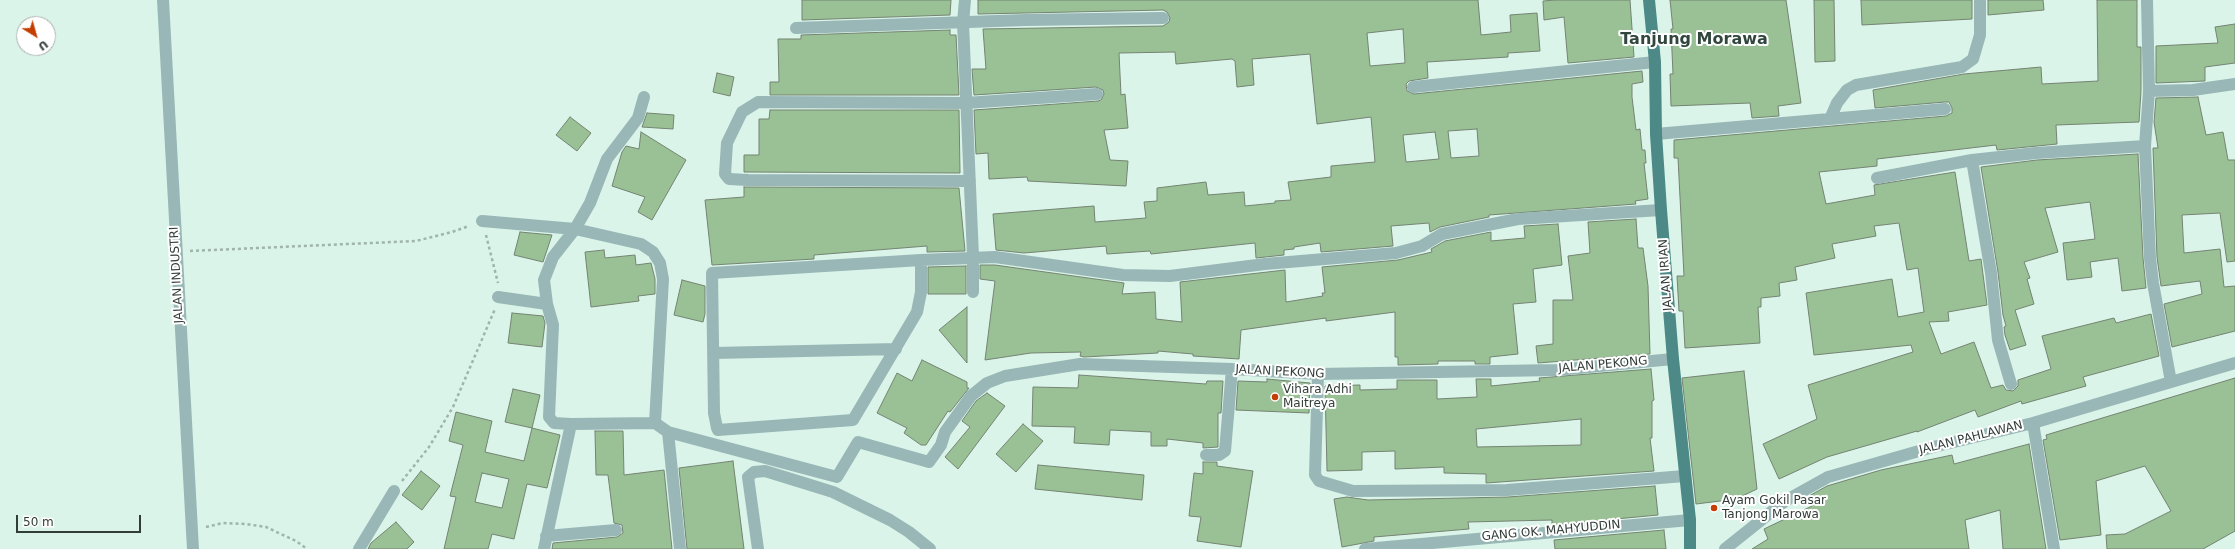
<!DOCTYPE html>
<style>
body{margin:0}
#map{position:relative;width:2235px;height:549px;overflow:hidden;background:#daf4e9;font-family:"DejaVu Sans",sans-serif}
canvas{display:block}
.north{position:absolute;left:16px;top:16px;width:40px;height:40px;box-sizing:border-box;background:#fff;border:1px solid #adb1af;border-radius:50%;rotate:143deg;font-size:11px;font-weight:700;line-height:16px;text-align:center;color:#323d38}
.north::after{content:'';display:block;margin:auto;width:14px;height:18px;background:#c43d02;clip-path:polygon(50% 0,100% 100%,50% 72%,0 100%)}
.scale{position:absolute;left:16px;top:515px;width:125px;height:18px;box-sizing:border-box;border:2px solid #323d38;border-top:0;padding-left:5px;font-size:12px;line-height:14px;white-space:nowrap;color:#323d38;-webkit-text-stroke:3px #fff;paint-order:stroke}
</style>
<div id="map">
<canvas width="2235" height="549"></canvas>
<div class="north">U</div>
<div class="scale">50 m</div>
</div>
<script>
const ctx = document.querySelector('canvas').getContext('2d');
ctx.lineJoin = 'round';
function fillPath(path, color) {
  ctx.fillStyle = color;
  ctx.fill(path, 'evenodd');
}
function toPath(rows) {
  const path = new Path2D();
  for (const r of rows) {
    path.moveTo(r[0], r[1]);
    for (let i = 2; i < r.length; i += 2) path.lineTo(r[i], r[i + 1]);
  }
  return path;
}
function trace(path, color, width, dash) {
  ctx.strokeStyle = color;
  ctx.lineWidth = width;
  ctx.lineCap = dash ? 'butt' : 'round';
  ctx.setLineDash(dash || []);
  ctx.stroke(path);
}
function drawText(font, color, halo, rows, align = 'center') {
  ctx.font = font + ' "DejaVu Sans",sans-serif';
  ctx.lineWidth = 4;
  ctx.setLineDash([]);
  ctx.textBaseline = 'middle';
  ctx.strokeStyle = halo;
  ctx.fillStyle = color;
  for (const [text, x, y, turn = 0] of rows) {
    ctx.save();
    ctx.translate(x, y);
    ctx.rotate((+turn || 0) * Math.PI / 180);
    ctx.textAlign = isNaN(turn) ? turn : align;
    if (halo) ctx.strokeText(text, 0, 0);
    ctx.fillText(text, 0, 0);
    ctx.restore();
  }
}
const building = toPath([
 [802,0,951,0,950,15,802,20,802,0],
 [978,0,1478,0,1481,35,1511,32,1510,15,1537,13,1540,51,1508,53,1508,57,1427,62,1428,78,1409,81,1406,84,1407,91,1414,94,1642,71,1643,82,1632,84,1632,97,1636,130,1640,129,1642,150,1645,150,1646,163,1644,163,1648,199,1635,201,1636,204,1489,215,1489,217,1440,227,1430,232,1429,223,1391,226,1393,246,1321,252,1320,243,1294,247,1294,249,1284,250,1284,255,1256,258,1255,243,1151,254,1150,251,1107,254,1106,246,1024,253,996,250,993,214,1094,206,1095,222,1146,218,1144,202,1157,201,1157,188,1206,182,1208,195,1244,192,1245,206,1275,203,1275,201,1291,200,1288,182,1331,177,1331,166,1375,162,1371,117,1317,124,1310,54,1252,59,1254,85,1237,87,1235,61,1232,59,1176,64,1175,52,1119,53,1121,95,1125,94,1128,128,1104,130,1110,160,1128,161,1126,186,1028,181,1027,177,989,179,988,153,976,154,974,110,1098,101,1101,100,1104,94,1103,90,1096,87,974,95,972,69,986,69,983,29,1163,26,1169,22,1170,18,1167,12,1163,10,978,14,978,0],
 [1403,29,1405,63,1370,66,1367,33,1403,29],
 [1477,129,1479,156,1451,158,1448,131,1477,129],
 [1435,132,1439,159,1406,162,1403,135,1435,132],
 [1555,0,1630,0,1634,57,1568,63,1564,17,1544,20,1543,1,1555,0],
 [1670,0,1786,0,1801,103,1778,106,1779,116,1752,118,1750,103,1671,106,1670,74,1673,74,1671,29,1673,29,1670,0],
 [1814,0,1834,0,1835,61,1815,62,1814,0],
 [1861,0,1972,0,1972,19,1862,25,1861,0],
 [1988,0,2043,0,2044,10,1988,15,1988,0],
 [2097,0,2137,0,2137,47,2141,47,2141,91,2139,122,2056,125,2057,144,1997,150,1996,145,1877,159,1877,166,1819,172,1826,204,1875,195,1874,185,1955,172,1969,261,1981,259,1987,305,1948,312,1949,321,1929,322,1941,354,1974,342,1991,388,2003,385,2006,390,2013,391,2018,386,2018,380,2051,369,2042,336,2114,318,2116,323,2151,314,2159,356,2083,377,2086,386,2022,404,2021,401,1978,417,1975,410,1917,432,1917,431,1827,457,1779,479,1763,444,1817,419,1808,385,1913,352,1911,345,1814,355,1806,293,1892,279,1898,317,1924,312,1918,268,1907,270,1899,223,1874,226,1876,236,1832,244,1835,258,1795,267,1797,280,1779,283,1780,296,1761,298,1761,307,1758,307,1760,343,1685,348,1683,311,1679,311,1677,276,1684,276,1678,158,1674,158,1674,140,1946,116,1952,113,1952,108,1949,102,1945,102,1875,108,1873,90,1964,74,2041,67,2042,84,2098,81,2097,0],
 [2235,24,2235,63,2205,67,2205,81,2156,83,2156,46,2218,43,2215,27,2235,24],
 [950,30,950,35,956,35,959,95,770,95,770,82,779,82,778,39,801,39,801,35,950,30],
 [717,73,734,77,730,96,713,92,717,73],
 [2198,97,2206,135,2223,132,2228,160,2235,160,2235,261,2227,262,2220,213,2182,215,2184,253,2220,249,2224,287,2235,286,2235,331,2172,347,2164,304,2202,294,2200,281,2161,286,2157,257,2153,148,2158,148,2154,122,2156,98,2198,97],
 [770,110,959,110,960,173,744,172,744,155,759,155,759,119,769,119,770,110],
 [647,113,674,115,673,129,642,127,647,113],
 [570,117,591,133,577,151,556,135,570,117],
 [641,132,686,160,652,220,638,212,645,197,612,186,622,152,626,146,639,149,641,132],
 [2138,154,2143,258,2146,288,2122,291,2118,258,2090,262,2092,277,2067,280,2063,243,2095,239,2090,202,2045,208,2058,252,2024,262,2030,278,2027,279,2034,304,2015,310,2026,345,2010,350,2005,335,2004,327,2006,326,2003,315,1998,272,1981,167,2037,160,2138,154],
 [744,187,959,188,965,251,927,252,927,246,814,255,814,259,712,265,705,200,744,197,744,187],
 [1636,219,1638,248,1643,248,1648,286,1650,354,1538,363,1536,346,1553,344,1553,300,1573,300,1568,256,1590,253,1588,222,1636,219],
 [1558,224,1562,265,1533,269,1536,302,1513,304,1518,354,1490,357,1490,364,1475,364,1475,361,1438,361,1438,364,1398,365,1398,357,1395,357,1395,312,1326,321,1326,318,1241,330,1239,359,1193,356,1193,354,1158,351,1158,353,1084,357,1080,356,1081,352,1031,353,985,360,995,281,980,279,980,265,995,265,1124,283,1122,294,1155,292,1156,319,1182,322,1180,282,1285,270,1286,302,1323,296,1322,293,1325,293,1322,267,1398,260,1432,252,1431,249,1445,241,1491,232,1491,241,1525,238,1524,226,1558,224],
 [520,232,552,235,543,262,514,255,520,232],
 [604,250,605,258,635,255,636,265,651,263,655,279,655,294,638,296,639,301,591,307,585,252,604,250],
 [966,266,966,294,928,294,928,267,966,266],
 [682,280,705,286,705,314,703,322,674,315,682,280],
 [967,307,967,363,939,330,967,307],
 [512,313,543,316,545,323,542,347,508,343,512,313],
 [922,360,967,382,967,388,969,388,950,412,948,411,926,445,921,445,904,433,907,428,877,413,897,373,912,381,922,360],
 [1651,369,1654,400,1652,401,1652,438,1650,438,1654,471,1486,483,1486,474,1444,473,1444,467,1395,469,1395,451,1362,452,1362,470,1327,471,1325,386,1360,385,1360,390,1397,389,1397,380,1437,380,1437,399,1477,397,1476,379,1491,379,1491,386,1540,381,1539,378,1651,369],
 [1581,419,1581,445,1477,447,1476,429,1581,419],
 [1744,371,1757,489,1736,499,1696,504,1682,378,1744,371],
 [1079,375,1206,384,1207,381,1223,381,1221,413,1218,413,1218,447,1203,448,1203,443,1167,439,1167,446,1151,446,1151,432,1110,430,1109,445,1074,443,1075,427,1032,426,1033,387,1078,388,1079,375],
 [2235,378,2235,531,2203,549,2107,549,2106,535,2125,534,2171,511,2145,466,2096,481,2101,535,2060,540,2043,440,2047,439,2046,435,2235,378],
 [1267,379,1310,383,1309,413,1236,410,1238,381,1267,382,1267,379],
 [513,389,540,395,532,428,560,435,547,488,527,484,514,539,492,534,488,549,444,549,456,497,450,496,463,445,449,441,456,412,492,421,485,452,524,461,532,428,505,422,513,389],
 [482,473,509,479,502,508,475,502,482,473],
 [987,393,1005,406,958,469,945,457,970,427,962,421,976,401,987,393],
 [1023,424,1043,441,1016,472,996,454,1023,424],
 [595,431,623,431,624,475,664,470,672,549,552,549,553,543,617,537,623,533,622,525,614,523,608,475,596,475,595,431],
 [2029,444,2046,549,2003,549,2000,510,1965,520,1969,549,1752,549,1768,539,1764,529,1812,506,1809,496,1827,486,1881,470,1952,455,1954,464,2029,444],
 [733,461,744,549,687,549,679,468,733,461],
 [1203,462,1217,462,1217,466,1253,471,1241,547,1197,541,1201,517,1189,516,1194,473,1203,474,1203,462],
 [1038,465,1144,475,1142,500,1035,489,1038,465],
 [421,471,440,486,422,510,402,495,421,471],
 [1655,486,1658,515,1552,525,1552,520,1468,522,1469,529,1374,537,1374,541,1342,547,1334,499,1347,497,1368,500,1508,497,1655,486],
 [396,522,414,542,407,549,368,549,371,543,396,522],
 [1664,530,1666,549,1555,549,1554,540,1664,530]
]);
fillPath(building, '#9ac195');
trace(building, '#748372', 1);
trace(toPath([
 [486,235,498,283],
 [190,251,416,241,452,232,469,226],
 [402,481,429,447,453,407,495,309],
 [206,527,223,523,246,524,266,527,296,541,307,549]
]), '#9fb4ab', 2.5, [3, 3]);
trace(toPath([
 [163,0,193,549],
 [965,0,963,23,973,257,973,292],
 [2147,0,2149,91,2145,146,2150,258,2153,283,2171,382],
 [796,28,1026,20,1163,18],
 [1413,87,1655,62],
 [2149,91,2193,90,2235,84],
 [1830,119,1837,103,1847,90,1856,85,1962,67,1973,59,1980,35,1980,0],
 [1656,134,1945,109],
 [1972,160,1991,273,1998,340,2011,384],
 [1877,178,1972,160,2036,153,2145,146],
 [970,181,748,180,729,179,725,174,727,143,742,112,758,102,966,103,1097,94],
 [482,221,575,229,641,244,653,252,660,263,663,279,655,423],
 [921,260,712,273,714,413,717,428,718,430,853,420,917,312,921,292,921,260,995,257,1123,275,1170,276,1265,264,1396,253,1422,246,1442,234,1518,219,1661,210],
 [498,297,547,304],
 [714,353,896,349],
 [1318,374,1315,475,1319,481,1353,491,1507,490,1685,476],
 [2033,423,2054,549],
 [571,424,554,423,549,417,553,325,547,304,544,280,553,257,575,229,590,203,607,159,638,118,644,97],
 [668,432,837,477,858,442,929,462,941,445,945,432,971,396,987,383,1005,376,1080,364,1232,369,1318,374,1557,370,1673,359],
 [1206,455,1219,455,1225,451,1232,369],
 [546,536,616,530],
 [359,549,394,491],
 [544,549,571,424,655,423,668,432,680,549],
 [758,549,748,477,754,472,765,471,833,492,890,520,909,532,930,549],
 [1365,549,1690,520],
 [1725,549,1785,501,1828,477,1933,447,2033,423,2235,363]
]), '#98b7b6', 12);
trace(toPath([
 [1649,0,1655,62,1656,134,1661,210,1673,359,1690,520,1690,549]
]), '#4c8987', 12);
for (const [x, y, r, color] of [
 [1275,397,4,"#c43d02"],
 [1714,508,4,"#c43d02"]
]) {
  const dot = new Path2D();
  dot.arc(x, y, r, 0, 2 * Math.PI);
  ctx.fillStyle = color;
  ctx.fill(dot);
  trace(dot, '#fff', 1.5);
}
drawText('12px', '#323d38', '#fff', [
 ["JALAN INDUSTRI",177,275,-93],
 ["JALAN IRIAN",1666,275,-94],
 ["JALAN PEKONG",1603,365,-5],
 ["JALAN PEKONG",1280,372,3],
 ["JALAN PAHLAWAN",1971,438,-14],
 ["GANG OK. MAHYUDDIN",1551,531,-5]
]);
drawText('12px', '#323d38', '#fff', [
 ["Vihara Adhi",1283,390],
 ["Maitreya",1283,404],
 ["Ayam Gokil Pasar",1722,501],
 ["Tanjong Marowa",1722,515]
], 'left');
drawText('bold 16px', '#31473e', '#fff', [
 ["Tanjung Morawa",1694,40]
]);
</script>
